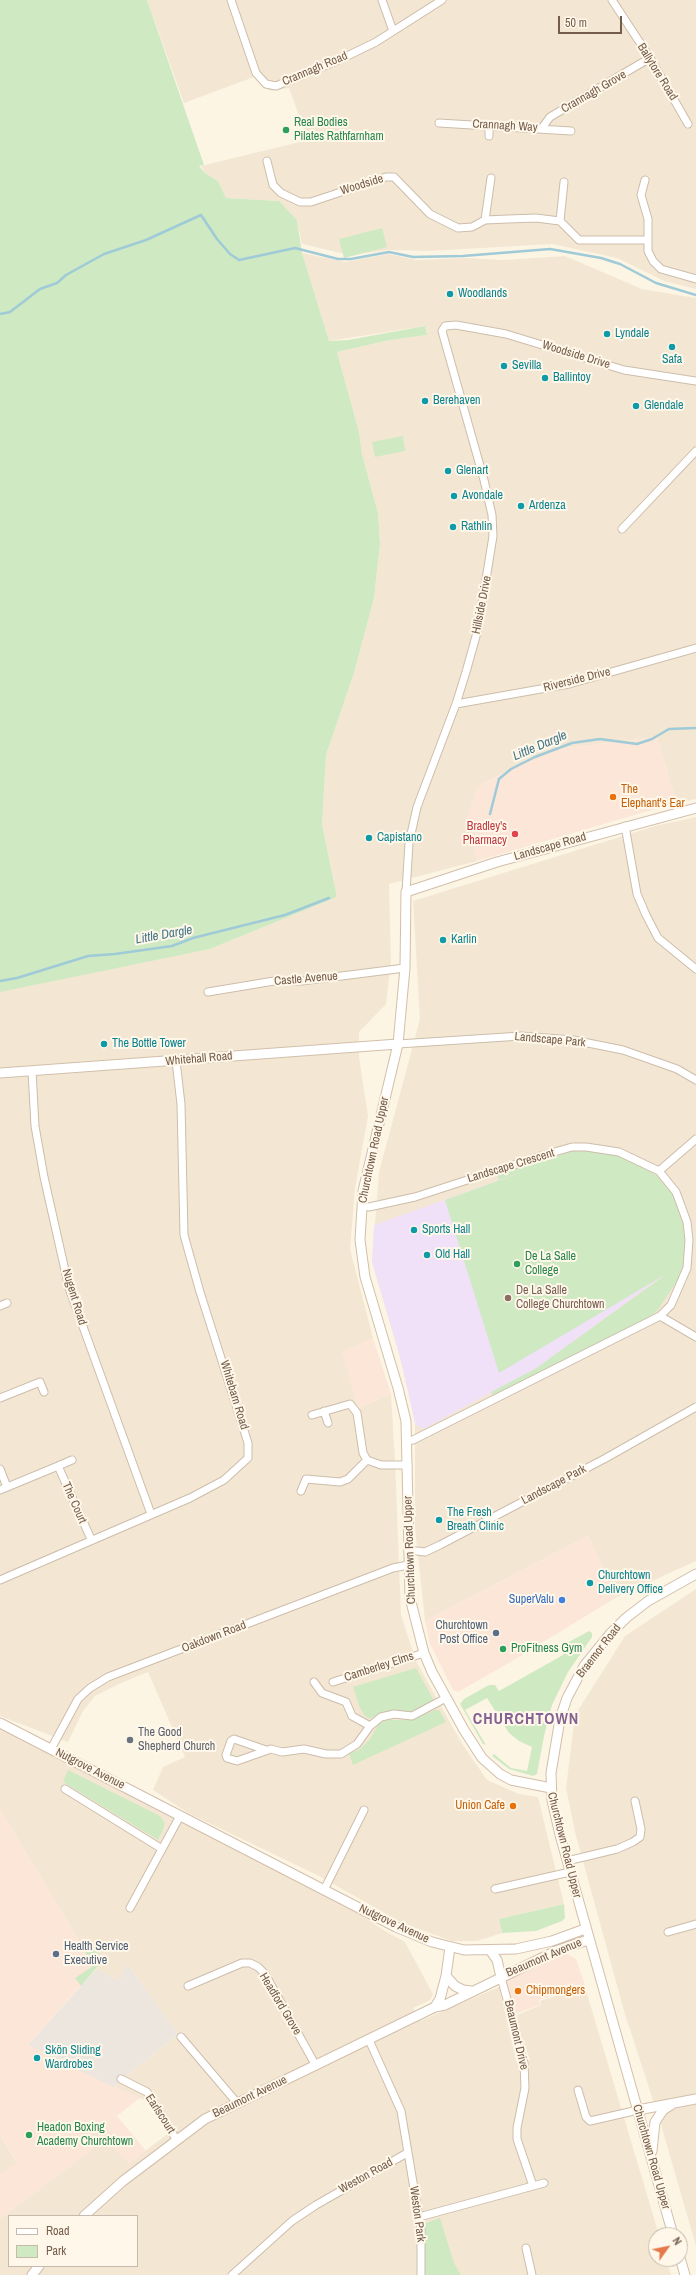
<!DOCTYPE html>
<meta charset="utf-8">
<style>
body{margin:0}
#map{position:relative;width:696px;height:2275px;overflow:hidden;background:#fcf5e4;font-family:"Archivo Narrow",sans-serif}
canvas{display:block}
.legend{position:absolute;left:8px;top:2215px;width:130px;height:52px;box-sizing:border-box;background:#fff8ea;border:1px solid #c7baaa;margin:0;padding:5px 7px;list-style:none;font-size:12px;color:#745c4a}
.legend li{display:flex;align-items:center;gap:8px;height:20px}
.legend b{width:20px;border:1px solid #c7baaa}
.north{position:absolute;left:648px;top:2227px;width:40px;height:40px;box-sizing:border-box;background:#fff8ea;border:1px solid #c7baaa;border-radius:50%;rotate:57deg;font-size:11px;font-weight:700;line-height:16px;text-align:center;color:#745c4a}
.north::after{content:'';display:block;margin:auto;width:14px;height:18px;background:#e5794b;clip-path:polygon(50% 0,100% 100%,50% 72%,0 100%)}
.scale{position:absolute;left:558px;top:16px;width:64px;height:18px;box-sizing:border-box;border:2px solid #745c4a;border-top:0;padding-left:5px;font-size:12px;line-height:14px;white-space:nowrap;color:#745c4a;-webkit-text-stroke:3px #fff8ea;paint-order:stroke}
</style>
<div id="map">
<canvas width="696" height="2275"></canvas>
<ul class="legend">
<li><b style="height:5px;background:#fff"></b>Road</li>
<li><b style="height:11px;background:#cfe9c3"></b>Park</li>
</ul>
<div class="north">N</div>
<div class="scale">50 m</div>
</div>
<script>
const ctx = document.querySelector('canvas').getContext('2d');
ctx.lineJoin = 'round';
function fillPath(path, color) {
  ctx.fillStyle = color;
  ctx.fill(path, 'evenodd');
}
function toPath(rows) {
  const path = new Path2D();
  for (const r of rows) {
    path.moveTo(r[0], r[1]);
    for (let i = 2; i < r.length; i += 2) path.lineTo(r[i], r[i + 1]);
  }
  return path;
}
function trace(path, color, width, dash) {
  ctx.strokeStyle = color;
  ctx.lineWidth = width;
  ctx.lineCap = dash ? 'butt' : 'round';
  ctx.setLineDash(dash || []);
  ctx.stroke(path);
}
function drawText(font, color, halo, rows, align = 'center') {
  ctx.font = font + ' "Archivo Narrow",sans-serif';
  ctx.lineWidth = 4;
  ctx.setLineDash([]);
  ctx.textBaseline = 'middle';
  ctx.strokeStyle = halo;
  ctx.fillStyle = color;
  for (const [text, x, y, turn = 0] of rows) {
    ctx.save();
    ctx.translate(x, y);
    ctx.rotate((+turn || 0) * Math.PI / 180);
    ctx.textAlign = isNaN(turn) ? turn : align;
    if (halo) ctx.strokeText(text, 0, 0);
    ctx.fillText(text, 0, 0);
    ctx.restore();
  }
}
fillPath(toPath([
 [147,0,696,0,696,289,664,281,617,258,552,244,429,251,389,250,349,255,302,244,297,220,279,201,226,198,218,181,205,173,201,166,308,140,289,88,271,91,263,87,254,77,184,103],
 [302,253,345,262,388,254,417,260,466,258,503,260,565,256,642,289,696,298,696,799,676,803,657,737,549,750,478,786,467,821,477,861,389,884,391,962,386,1004,359,1032,359,1057,368,1116,355,1188,350,1249,373,1338,343,1352,358,1408,391,1394,395,1460,401,1615,416,1661,461,1742,487,1780,519,1794,538,1797,564,1904,499,1919,502,1933,477,1941,452,1941,402,1923,321,1877,188,1813,153,1790,163,1767,185,1757,148,1672,121,1683,95,1696,83,1711,68,1742,0,1716,0,991,210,949,337,897,322,824,326,755,354,673,374,598,380,544,378,513,362,454,359,432,337,352,390,340,427,335,425,326,329,341],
 [696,817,696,1561,617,1597,588,1536,425,1621,415,1528,415,1417,400,1357,372,1262,379,1172,420,1019,413,901,655,826],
 [696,1589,696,2246,661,2125,624,2011,575,1832,566,1788,575,1715,625,1636],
 [0,1725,324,1890,385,1931,405,1942,433,1994,430,2000,413,2008,420,2021,499,1987,517,2064,530,2060,515,2016,541,2005,540,2001,585,1987,659,2235,656,2235,656,2259,666,2259,671,2275,0,2275,0,2219,93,2149,79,2130,88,2121,129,2163,169,2133,149,2102,113,2087,178,2034,127,1964,119,1981,96,1969,103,1960,82,1946,0,1810],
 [9,2216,137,2216,137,2266,9,2266],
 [0,2134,17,2163,0,2175]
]), '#f3e7d3');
fillPath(toPath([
 [657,737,676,803,477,861,467,821,478,786,549,750],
 [373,1338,391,1394,358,1408,342,1352],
 [588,1536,617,1597,507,1664,458,1692,453,1690,430,1644,425,1621],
 [0,1810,82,1946,90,1942,103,1960,28,2045,140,2098,117,2116,146,2151,129,2164,88,2121,79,2130,93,2150,0,2219,0,2175,17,2162,0,2134],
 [566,1953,576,1959,585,1985,539,2000,540,2005,515,2014,506,1979]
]), '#fce6d8');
fillPath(toPath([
 [127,1964,178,2034,113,2087,28,2045,96,1969,119,1981]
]), '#ece6df');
fillPath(toPath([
 [548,1163,674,1268,535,1369,425,1428,419,1428,415,1423,400,1357,372,1262,374,1225]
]), '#f1e1f8');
fillPath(toPath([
 [0,0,147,0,204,165,199,166,205,173,218,181,226,198,279,201,297,220,302,253,329,341,348,340,425,326,427,335,390,340,337,352,359,432,362,454,378,513,380,544,374,598,354,673,326,755,322,824,337,897,210,949,0,992],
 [382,228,387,247,344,258,339,239],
 [403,436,405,451,375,457,372,442],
 [594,1149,613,1153,642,1166,657,1176,673,1195,684,1227,685,1242,684,1264,678,1280,657,1311,645,1321,493,1396,491,1392,535,1369,668,1273,499,1373,445,1200,545,1164,499,1180,497,1175,576,1150],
 [589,1631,592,1633,592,1637,568,1672,552,1705,544,1736,537,1774,533,1776,509,1769,492,1756,494,1754,511,1768,527,1771,532,1747,519,1741,509,1733,487,1698,465,1710,486,1745,483,1744,460,1704,464,1699,489,1685,495,1685,499,1691,563,1655,563,1647,567,1643],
 [416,1668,434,1701,415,1711,406,1713,391,1711,381,1713,369,1719,365,1716,360,1708,353,1687],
 [435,1710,439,1710,446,1722,353,1765,349,1754,360,1749,370,1739,379,1723,388,1720,412,1720],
 [68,1770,160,1816,164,1822,164,1827,158,1840,63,1782],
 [564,1904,565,1918,562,1921,536,1931,502,1933,499,1919],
 [90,1942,103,1960,81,1986,75,1978,93,1966,82,1946],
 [440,2218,454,2263,461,2275,425,2275,423,2224]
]), '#cfe9c3');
trace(toPath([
 [0,314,10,312,40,289,57,283,66,275,104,254,146,240,201,215,217,239,230,254,239,260,295,248,338,259,351,259,389,252,413,257,463,256,550,249,601,258,620,264,656,283,696,295],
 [490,814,499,779,511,769,535,757,572,743,600,739,637,744,652,739,669,729,696,728],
 [0,981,17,978,88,956,115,954,172,946,193,938,285,915,329,898]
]), '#9fcad7', 2.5);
const street = toPath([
 [231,0,256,73,266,84,276,86,341,59,376,42,442,0],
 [382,0,393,31],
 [612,0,650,58,688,124],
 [439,123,571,131],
 [489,125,489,136],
 [542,128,550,117,650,58],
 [267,161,273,185,281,193,300,202,311,202,386,177,394,177,430,214,458,228,472,227,485,220,508,219,536,218,560,221,579,240,648,240,648,251,653,261,661,269,696,279],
 [645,180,641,195,648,219,648,240],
 [485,220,491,178],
 [560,221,564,182],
 [622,529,696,451],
 [456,704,569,684,696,648],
 [625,826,637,894,646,915,658,938,696,969],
 [406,892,409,843,417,807,456,704,466,672,478,629,493,536,492,515,484,480,442,331,445,326,456,325,506,334,624,370,696,381],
 [208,992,274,981,302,981,405,968],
 [398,1044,521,1036,573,1040,623,1050,677,1069,696,1080],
 [32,1071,35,1126,44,1177,69,1288,151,1514],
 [659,1171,696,1139],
 [362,1206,369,1207,415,1197,544,1155,572,1147,586,1147,619,1152,659,1171,676,1192,687,1222,689,1240,687,1268,671,1305,660,1316,413,1440,406,1441],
 [0,1306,7,1303],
 [660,1316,696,1337],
 [0,1398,40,1382,44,1392],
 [324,1411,328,1423],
 [312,1415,350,1404,357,1413,363,1453,367,1460,381,1465,408,1465],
 [58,1466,72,1460],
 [0,1469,7,1487],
 [0,1490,58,1466,91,1539],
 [301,1491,306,1479,340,1482,348,1479,367,1460],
 [408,1550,425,1552,440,1545,606,1458,696,1407],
 [0,1580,190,1498,224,1480,248,1458,248,1443,200,1292,184,1235,181,1104,176,1061],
 [314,1682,322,1693,346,1702,352,1716,370,1726,381,1717,394,1714,412,1716,446,1698],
 [333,1682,424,1653],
 [51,1749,78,1699,90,1688,108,1677,393,1568,408,1565],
 [266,1750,234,1739,231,1741,226,1755,227,1758,237,1761,271,1749,282,1752,304,1749,326,1754,341,1754,357,1744,370,1726],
 [65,1789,162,1849],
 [567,1861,617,1849,633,1842,640,1837,641,1829,635,1801],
 [495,1889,570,1872],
 [324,1890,364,1810],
 [130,1908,180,1816],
 [668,1932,696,1924],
 [188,1986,242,1963,250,1963,258,1967,265,1974,316,2066],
 [181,2037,238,2104],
 [369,2040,401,2111,421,2230,421,2275],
 [121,2079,147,2092,176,2139],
 [578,2090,586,2117,590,2121,638,2110],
 [533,2186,544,2183],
 [419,2217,533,2186,517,2139,517,2128,525,2088,524,2063,501,1977],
 [526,2248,532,2275],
 [232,2275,292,2221,316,2205,407,2153]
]);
const secondary = toPath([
 [0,1073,398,1044],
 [0,1723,396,1927,432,1942,464,1950,516,1949,552,1941,585,1929],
 [551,1788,511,1780,500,1774,482,1758,464,1730,432,1672,424,1653,410,1598,406,1421,398,1388,365,1277,360,1240,363,1191,398,1044,405,968,406,892,497,862,696,808],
 [490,1950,497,1960,501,1977],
 [446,1976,455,1986,463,1990,471,1991],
 [435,2007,440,1999,446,1976,450,1947],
 [638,2110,696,2099],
 [652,2151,655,2122,663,2110,671,2105],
 [84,2216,123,2181,205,2119,435,2007,445,2005,556,1951,588,1940],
 [673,2235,560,1835,552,1800,551,1773,560,1719,567,1698,584,1666,610,1634,626,1618,648,1601,696,1574],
 [680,2258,685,2275],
 [32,2275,39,2266]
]);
trace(street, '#cdbdab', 9);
trace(secondary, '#d2bfab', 11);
trace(street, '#fff', 7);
trace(secondary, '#fff', 9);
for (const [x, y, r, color] of [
 [286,130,4,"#2e9e5b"],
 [450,294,4,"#0f9aa8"],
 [607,334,4,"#0f9aa8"],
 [672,347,4,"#0f9aa8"],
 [504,366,4,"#0f9aa8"],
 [545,378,4,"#0f9aa8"],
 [425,401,4,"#0f9aa8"],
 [636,406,4,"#0f9aa8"],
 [448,471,4,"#0f9aa8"],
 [454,496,4,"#0f9aa8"],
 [521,506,4,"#0f9aa8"],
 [453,527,4,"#0f9aa8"],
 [613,797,4,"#e8710a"],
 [515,834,4,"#e0444e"],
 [369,838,4,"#0f9aa8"],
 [443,940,4,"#0f9aa8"],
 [104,1044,4,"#0f9aa8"],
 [414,1230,4,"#0f9aa8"],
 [427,1255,4,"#0f9aa8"],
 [517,1264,4,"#2e9e5b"],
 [508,1298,4,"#8d6e63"],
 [439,1520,4,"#0f9aa8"],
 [590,1583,4,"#0f9aa8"],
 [562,1600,4,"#3f7fe0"],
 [496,1633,4,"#5c6f8a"],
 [503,1649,4,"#2e9e5b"],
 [130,1740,4,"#6b7280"],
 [513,1806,4,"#e8710a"],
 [56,1954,4,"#5c6f8a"],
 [518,1991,4,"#e8710a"],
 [37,2058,4,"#0f9aa8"],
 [29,2135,4,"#2e9e5b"]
]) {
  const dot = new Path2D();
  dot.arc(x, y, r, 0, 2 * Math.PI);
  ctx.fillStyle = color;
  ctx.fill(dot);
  trace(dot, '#fff8ea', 1.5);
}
drawText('12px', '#745c4a', '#fff8ea', [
 ["Crannagh Road",315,69,-23],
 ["Ballytore Road",657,72,58],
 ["Crannagh Grove",594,92,-30],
 ["Crannagh Way",505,126,3],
 ["Woodside",362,185,-17],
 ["Woodside Drive",576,355,17],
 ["Hillside Drive",482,605,-79],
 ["Riverside Drive",577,680,-14],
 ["Landscape Road",550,847,-16],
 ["Castle Avenue",306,979,-5],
 ["Landscape Park",550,1040,5],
 ["Whitehall Road",199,1059,-5],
 ["Churchtown Road Upper",374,1150,-78],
 ["Landscape Crescent",511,1166,-17],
 ["Nugent Road",74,1297,73],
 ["Whitebarn Road",234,1395,73],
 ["Landscape Park",554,1485,-28],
 ["The Court",74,1503,66],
 ["Churchtown Road Upper",410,1550,-92],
 ["Oakdown Road",214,1637,-21],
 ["Braemor Road",599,1651,-52],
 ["Camberley Elms",379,1667,-18],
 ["Nutgrove Avenue",90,1769,27],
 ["Churchtown Road Upper",564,1845,76],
 ["Nutgrove Avenue",394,1924,25],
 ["Beaumont Avenue",544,1958,-23],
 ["Headford Grove",280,2004,59],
 ["Beaumont Drive",516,2035,77],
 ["Beaumont Avenue",250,2097,-26],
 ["Earlscourt",160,2114,57],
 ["Churchtown Road Upper",651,2157,74],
 ["Weston Road",366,2176,-29],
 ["Weston Park",417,2214,82]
]);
drawText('12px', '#27864d', '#fff8ea', [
 ["Real Bodies",294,123],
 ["Pilates Rathfarnham",294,137],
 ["De La Salle",525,1257],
 ["College",525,1271],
 ["ProFitness Gym",511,1649],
 ["Headon Boxing",37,2128],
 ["Academy Churchtown",37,2142]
], 'left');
drawText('12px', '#0d838f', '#fff8ea', [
 ["Woodlands",458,294],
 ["Lyndale",615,334],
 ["Safa",672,360,"center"],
 ["Sevilla",512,366],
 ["Ballintoy",553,378],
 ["Berehaven",433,401],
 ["Glendale",644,406],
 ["Glenart",456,471],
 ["Avondale",462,496],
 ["Ardenza",529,506],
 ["Rathlin",461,527],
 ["Capistano",377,838],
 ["Karlin",451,940],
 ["The Bottle Tower",112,1044],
 ["Sports Hall",422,1230],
 ["Old Hall",435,1255],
 ["The Fresh",447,1513],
 ["Breath Clinic",447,1527],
 ["Churchtown",598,1576],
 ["Delivery Office",598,1590],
 ["Skön Sliding",45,2051],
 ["Wardrobes",45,2065]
], 'left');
drawText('12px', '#c56008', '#fff8ea', [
 ["The",621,790],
 ["Elephant's Ear",621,804],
 ["Union Cafe",505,1806,"right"],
 ["Chipmongers",526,1991]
], 'left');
drawText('12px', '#be3a42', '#fff8ea', [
 ["Bradley's",507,827],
 ["Pharmacy",507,841]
], 'right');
drawText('12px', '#785e54', '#fff8ea', [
 ["De La Salle",516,1291],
 ["College Churchtown",516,1305]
], 'left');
drawText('12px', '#366cbe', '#fff8ea', [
 ["SuperValu",554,1600]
], 'right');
drawText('12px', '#4e5e75', '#fff8ea', [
 ["Churchtown",488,1626],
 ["Post Office",488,1640],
 ["Health Service",64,1947,"left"],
 ["Executive",64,1961,"left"]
], 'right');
drawText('12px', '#5b616d', '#fff8ea', [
 ["The Good",138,1733],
 ["Shepherd Church",138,1747]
], 'left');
drawText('italic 13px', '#447787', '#fff8ea', [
 ["Little Dargle",540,746,-23],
 ["Little Dargle",164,935,-10]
]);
ctx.letterSpacing = '1px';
drawText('bold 16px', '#856291', '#fff8ea', [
 ["CHURCHTOWN",526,1720]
]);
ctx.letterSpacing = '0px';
</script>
